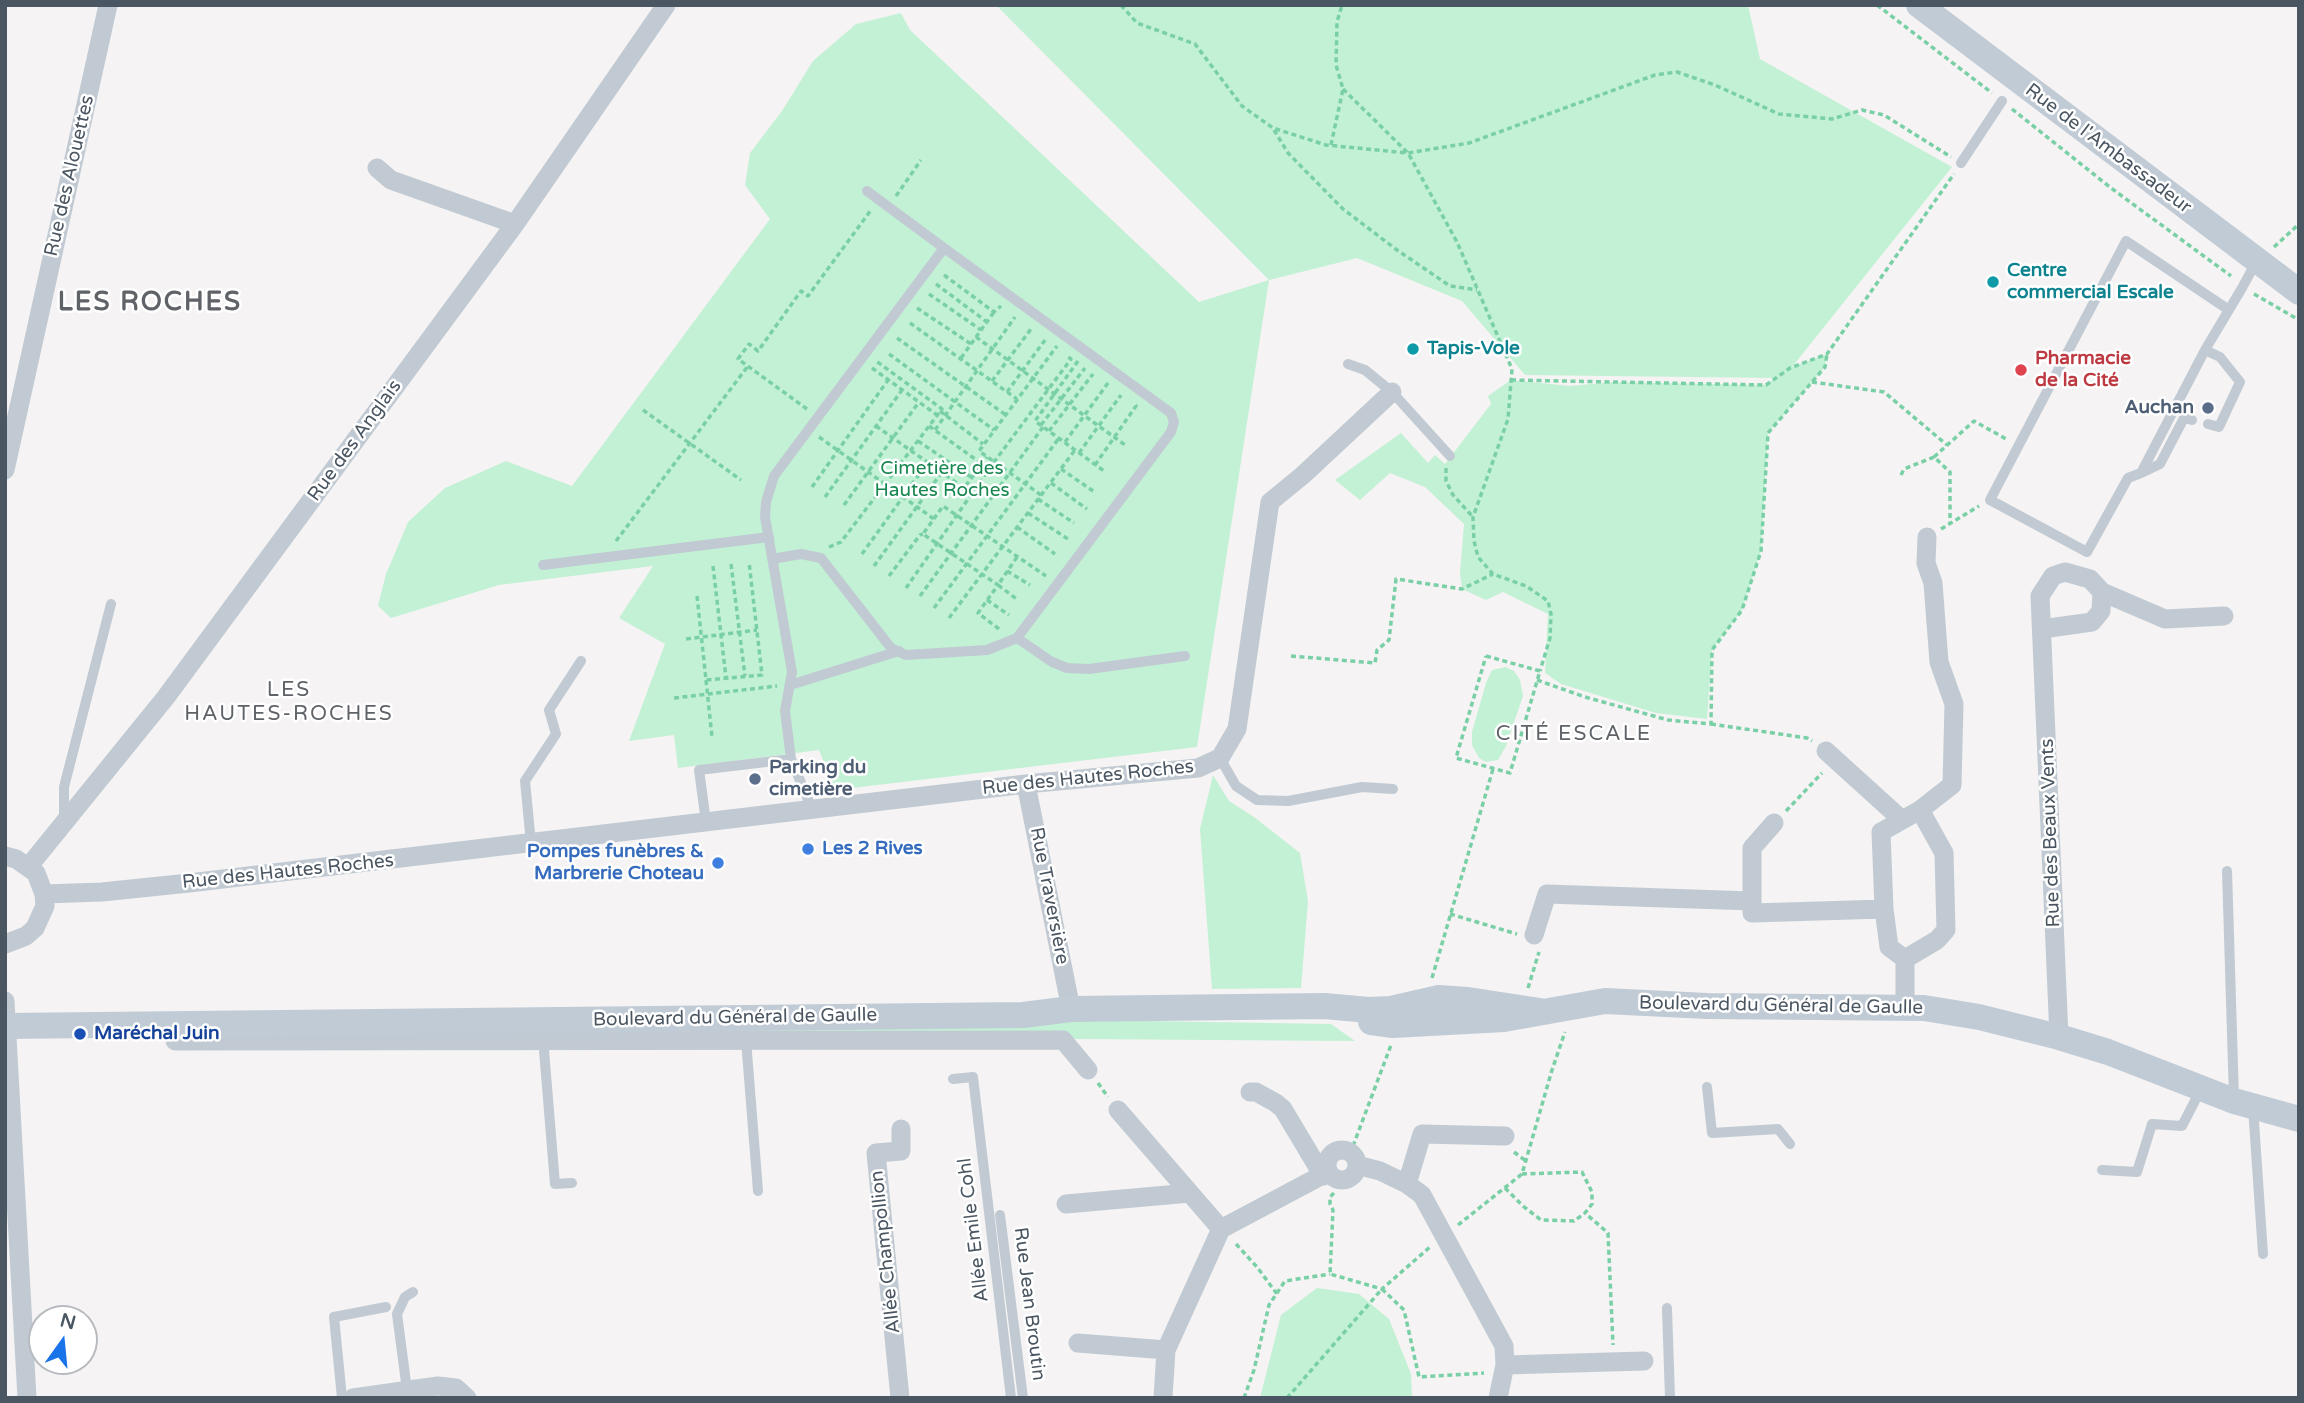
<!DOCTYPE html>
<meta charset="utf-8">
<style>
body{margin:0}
#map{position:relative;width:2304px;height:1403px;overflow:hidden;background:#f5f3f3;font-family:"Varela Round",sans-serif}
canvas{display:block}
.frame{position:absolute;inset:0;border:7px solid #4a5661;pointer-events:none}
.north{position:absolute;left:28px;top:1305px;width:70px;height:70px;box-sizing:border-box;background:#fff;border:2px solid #b7bbc0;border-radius:50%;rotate:15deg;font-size:19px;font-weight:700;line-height:28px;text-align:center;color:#4a5661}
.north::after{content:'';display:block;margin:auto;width:24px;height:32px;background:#1a73e8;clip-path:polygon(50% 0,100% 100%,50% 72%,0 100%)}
</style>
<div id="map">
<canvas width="2304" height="1403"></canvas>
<div class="frame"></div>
<div class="north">N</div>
</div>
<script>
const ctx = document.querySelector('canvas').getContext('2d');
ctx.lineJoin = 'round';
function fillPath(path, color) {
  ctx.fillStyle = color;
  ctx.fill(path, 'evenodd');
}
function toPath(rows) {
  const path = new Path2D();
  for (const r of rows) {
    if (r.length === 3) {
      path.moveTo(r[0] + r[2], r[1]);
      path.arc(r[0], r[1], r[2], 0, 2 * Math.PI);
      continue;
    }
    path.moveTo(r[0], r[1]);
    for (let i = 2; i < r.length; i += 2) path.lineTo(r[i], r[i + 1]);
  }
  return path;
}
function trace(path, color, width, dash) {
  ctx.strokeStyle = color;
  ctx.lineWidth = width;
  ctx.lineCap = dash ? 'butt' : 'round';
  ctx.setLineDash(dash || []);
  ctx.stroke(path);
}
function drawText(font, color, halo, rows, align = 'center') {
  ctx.font = font + ' "Varela Round",sans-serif';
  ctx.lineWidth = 5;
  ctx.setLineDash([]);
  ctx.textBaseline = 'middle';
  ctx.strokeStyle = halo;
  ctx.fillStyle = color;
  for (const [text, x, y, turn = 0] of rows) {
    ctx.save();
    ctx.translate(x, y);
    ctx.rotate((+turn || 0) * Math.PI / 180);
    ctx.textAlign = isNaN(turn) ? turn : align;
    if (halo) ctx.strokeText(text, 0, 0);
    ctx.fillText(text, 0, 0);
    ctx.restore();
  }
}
fillPath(toPath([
 [996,5,1748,5,1760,59,1952,167,1792,367,1827,354,1825,367,1768,433,1761,551,1742,610,1712,650,1707,719,1656,713,1561,684,1545,673,1548,614,1503,592,1486,600,1462,589,1460,573,1464,524,1425,487,1390,473,1360,500,1335,480,1401,433,1428,463,1435,455,1445,464,1491,404,1488,396,1511,380,1570,386,1613,382,1766,385,1775,378,1525,375,1462,301,1357,258,1269,280],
 [901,13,910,30,1199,302,1269,280,1197,747,835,790,819,750,678,768,674,735,629,741,665,644,619,618,653,566,499,585,391,618,378,606,386,574,408,522,445,488,506,461,572,486,770,219,745,185,750,153,782,111,813,61,856,24],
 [1506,667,1514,671,1520,680,1523,696,1506,746,1498,760,1486,762,1479,758,1472,745,1472,732,1486,683,1492,670],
 [1213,775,1229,801,1254,817,1300,853,1308,901,1301,988,1212,989,1200,829],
 [1088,1020,1331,1024,1355,1041,665,1036,667,1025],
 [1317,1288,1359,1294,1389,1319,1411,1374,1412,1398,1260,1398,1281,1315]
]), '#c3f1d5');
trace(toPath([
 [1121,5,1137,23,1195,44,1242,106,1273,128,1326,145,1408,153,1469,143,1655,75,1677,72,1715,85,1779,114,1832,119,1862,110,1884,115,1951,157],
 [1877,5,1992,93],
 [1343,89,1408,153,1457,242,1512,369,1508,419,1473,517,1474,541,1478,557,1493,574,1526,586,1548,601,1551,614,1550,638,1540,671],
 [2012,109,2111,188,2231,276],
 [1274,130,1288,153,1343,209,1397,250,1450,286,1477,290],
 [1331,145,1343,89,1336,65,1337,22,1342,5],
 [896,196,921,160],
 [2274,247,2299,224],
 [944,275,994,312,1001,306],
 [936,284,987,322],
 [929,294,981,330],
 [2254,294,2299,320],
 [917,308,971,344],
 [910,323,1017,399],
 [976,337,1125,445],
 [897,338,1006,415],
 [889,354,994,430],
 [961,358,994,312],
 [1078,361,1035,421,1104,471],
 [872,368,937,415],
 [1511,380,1766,385,1790,368,1827,354,1954,174],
 [992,381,1031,329],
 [1812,382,1884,392,1947,445],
 [1007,392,1045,340],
 [807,409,738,359,749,344,758,351,801,291,808,296,871,210],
 [643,410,741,480],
 [940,411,983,444],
 [1041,425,1085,368],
 [876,426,964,488,987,457],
 [929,426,982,464],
 [935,430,1015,317],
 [1049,431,1093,374],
 [819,437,934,519],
 [918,441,971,477],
 [1065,442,1108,383],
 [1079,453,1121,395],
 [1934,457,1974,421,2008,440],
 [1095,465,1136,406,1134,404],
 [1446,468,1446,481,1453,495,1473,517],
 [1061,469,1096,493],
 [1901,475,1904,469,1934,457,1950,472,1950,523],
 [1051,483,1087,509],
 [812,487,888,380],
 [1041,495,979,451,1057,346],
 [825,497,902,390],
 [1038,499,1074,523],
 [844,505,919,402],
 [1028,513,1068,539],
 [1017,527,1055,554],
 [1941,529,1979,506],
 [616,541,748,366],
 [829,547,841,542,942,409,876,361],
 [862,554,928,462],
 [1017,557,998,585,1018,600],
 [731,564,745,676],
 [713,566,726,678],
 [874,566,942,472],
 [1007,571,1030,585],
 [889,576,920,535,923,534],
 [906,588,994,462,1071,359,1068,357],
 [697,596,706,680,762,675,749,562],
 [920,596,1043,427],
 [987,600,1009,615],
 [934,608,1059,438],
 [949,618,1075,450],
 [999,629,978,613,998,585,923,534,943,506,1046,576],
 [686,639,757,630],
 [1291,656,1375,663,1377,650,1389,640,1396,579,1462,589,1493,574],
 [1486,656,1540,671,1510,773,1456,758,1486,656],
 [706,680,712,737],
 [1537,680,1585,697,1668,720,1711,724,1712,650,1742,610,1761,551,1768,433,1825,367,1827,354],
 [674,698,777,686],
 [1711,724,1807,738,1812,741],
 [1786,811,1822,773],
 [1450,914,1517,934],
 [1432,978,1493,769],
 [1528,988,1539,952],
 [1098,1083,1108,1097],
 [1353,1146,1391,1045],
 [1514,1152,1526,1161],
 [1522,1174,1582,1172,1592,1192,1592,1204,1585,1213,1608,1233,1613,1345],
 [1505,1188,1523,1206,1541,1220,1574,1221,1585,1213],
 [1334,1193,1330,1197,1330,1204,1333,1210,1330,1274,1382,1289,1430,1247],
 [1458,1225,1522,1174,1552,1070,1565,1032],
 [1236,1244,1257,1267,1277,1294],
 [1244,1398,1254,1370,1269,1305,1285,1281,1330,1274],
 [1287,1398,1382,1289,1404,1310,1419,1377,1484,1373]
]), '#7ad0a6', 3.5, [5, 3.5]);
trace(toPath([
 [1961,163,2002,101],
 [867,191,944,248],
 [2229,310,2126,241,1990,500,2087,552,2128,478,2141,473,2205,350,2242,288,2256,262],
 [2205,350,2220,357,2240,382,2219,427,2208,424],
 [1348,364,1365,370,1392,392,1450,456],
 [2141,473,2160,464,2184,418,2192,420],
 [772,559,801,554,821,558,891,648,906,655,987,650,1017,638,1171,432,1174,422,1171,413,944,248,774,476,766,502,765,517,792,672,785,711,791,759],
 [543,565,769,537],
 [1017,638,1052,662,1067,668,1089,669,1185,656],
 [790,685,899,651],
 [1220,758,1236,786,1257,800,1288,801,1362,787,1393,789],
 [64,821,64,787,111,604],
 [706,822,699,770,791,759,812,809],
 [531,843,525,781,556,734,549,710,581,661],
 [2227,871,2234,1098],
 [543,1038,555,1184,572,1183],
 [746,1040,758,1191],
 [953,1079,973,1077,1011,1398],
 [1707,1087,1712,1133,1778,1129,1790,1144],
 [2253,1107,2263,1254],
 [2102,1170,2137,1172,2152,1124,2182,1126,2201,1089],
 [1000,1215,1023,1398],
 [1667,1308,1670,1398],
 [407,1390,397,1314,405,1297,413,1292],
 [342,1398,334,1317,386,1307]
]), '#c1cad2', 10);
trace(toPath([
 [377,168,391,180,515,224],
 [5,470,108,5],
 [2102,592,2165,619,2224,616],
 [2042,629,2092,622,2101,611,2102,592,2090,579,2065,572,2053,576,2040,596,2059,1037],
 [1826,751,1901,819],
 [1026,784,1071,1009],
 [1774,823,1752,848,1752,913,1884,909],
 [5,856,16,859,36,873,44,894,45,906,35,928,26,936,5,944],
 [29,866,166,697,515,224,666,5],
 [44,894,102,892,189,883,1026,784,1198,768,1220,758,1237,729,1270,502,1303,475,1392,392],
 [1534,935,1547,894,1752,901],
 [1905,959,1937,940,1946,930,1944,853,1920,810],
 [5,1001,27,1398],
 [1905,1006,1905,959,1889,947,1884,909,1881,832,1920,810,1952,785,1954,704,1939,662,1933,583,1926,563,1927,537],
 [173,1022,175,1041,1063,1040,1088,1070],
 [1250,1092,1256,1092,1276,1103,1283,1109,1323,1176],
 [1118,1110,1221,1229],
 [1342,1165,15],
 [1357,1165,1380,1171,1407,1184,1422,1195,1504,1346,1505,1365,1498,1398],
 [1407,1184,1422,1134,1505,1136],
 [1066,1204,1190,1193],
 [1078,1343,1166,1350],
 [1505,1365,1644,1361],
 [353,1398,438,1386,456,1388,467,1398],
 [900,1398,876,1153,901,1151,901,1129],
 [1163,1398,1166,1350,1221,1229,1328,1172]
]), '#c1cad2', 19);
trace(toPath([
 [1919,5,2299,292],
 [1371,1022,1393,1025,1504,1019,1605,1001,1707,1006,1924,1008,1979,1017,2059,1037,2108,1052,2234,1101,2299,1119],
 [5,1026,1023,1015,1071,1009,1324,1006,1369,1010,1391,1009,1439,998,1468,1000,1540,1011]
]), '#c1cbd6', 26);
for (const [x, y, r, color] of [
 [1993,282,7,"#0f9aa8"],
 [1413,349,7,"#0f9aa8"],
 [2021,370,7,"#e0444e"],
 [2208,408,7,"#5c6f8a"],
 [755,779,7,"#5c6f8a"],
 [808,849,7,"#3f7fe0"],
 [718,863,7,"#3f7fe0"],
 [80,1034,7,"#1a4fb4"]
]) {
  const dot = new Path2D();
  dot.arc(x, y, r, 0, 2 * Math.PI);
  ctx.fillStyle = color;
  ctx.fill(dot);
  trace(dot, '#fff', 2.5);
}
drawText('19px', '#4a5661', '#fff', [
 ["Rue de l'Ambassadeur",2108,149,37],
 ["Rue des Alouettes",70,176,-77],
 ["Rue des Anglais",355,441,-54],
 ["Rue des Hautes Roches",1088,778,-6],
 ["Rue des Beaux Vents",2051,833,-92],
 ["Rue des Hautes Roches",288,872,-6],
 ["Rue Traversière",1049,896,79],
 ["Boulevard du Général de Gaulle",1781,1006,1],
 ["Boulevard du Général de Gaulle",735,1018,-1],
 ["Allée Emile Cohl",974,1230,-97],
 ["Allée Champollion",886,1252,-96],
 ["Rue Jean Broutin",1029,1304,83]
]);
drawText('bold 19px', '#0d838f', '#fff', [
 ["Centre",2007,271],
 ["commercial Escale",2007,293],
 ["Tapis-Vole",1427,349]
], 'left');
drawText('bold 19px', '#be3a42', '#fff', [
 ["Pharmacie",2035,359],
 ["de la Cité",2035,381]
], 'left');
drawText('bold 19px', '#4e5e75', '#fff', [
 ["Auchan",2194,408],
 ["Parking du",769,768,"left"],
 ["cimetière",769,790,"left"]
], 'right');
drawText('19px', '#17864f', '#fff', [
 ["Cimetière des",942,469],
 ["Hautes Roches",942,491]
]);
drawText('bold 19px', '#366cbe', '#fff', [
 ["Les 2 Rives",822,849],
 ["Pompes funèbres &",704,852,"right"],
 ["Marbrerie Choteau",704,874,"right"]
], 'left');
drawText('bold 19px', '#164399', '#fff', [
 ["Maréchal Juin",94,1034]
], 'left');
ctx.letterSpacing = '2px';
drawText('21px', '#5f6368', '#fff', [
 ["LES",289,690],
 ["HAUTES-ROCHES",289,714],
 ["CITÉ ESCALE",1574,734]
]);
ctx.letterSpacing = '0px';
ctx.letterSpacing = '2px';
drawText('bold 26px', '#5f6368', '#fff', [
 ["LES ROCHES",150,303]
]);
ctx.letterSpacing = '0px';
</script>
